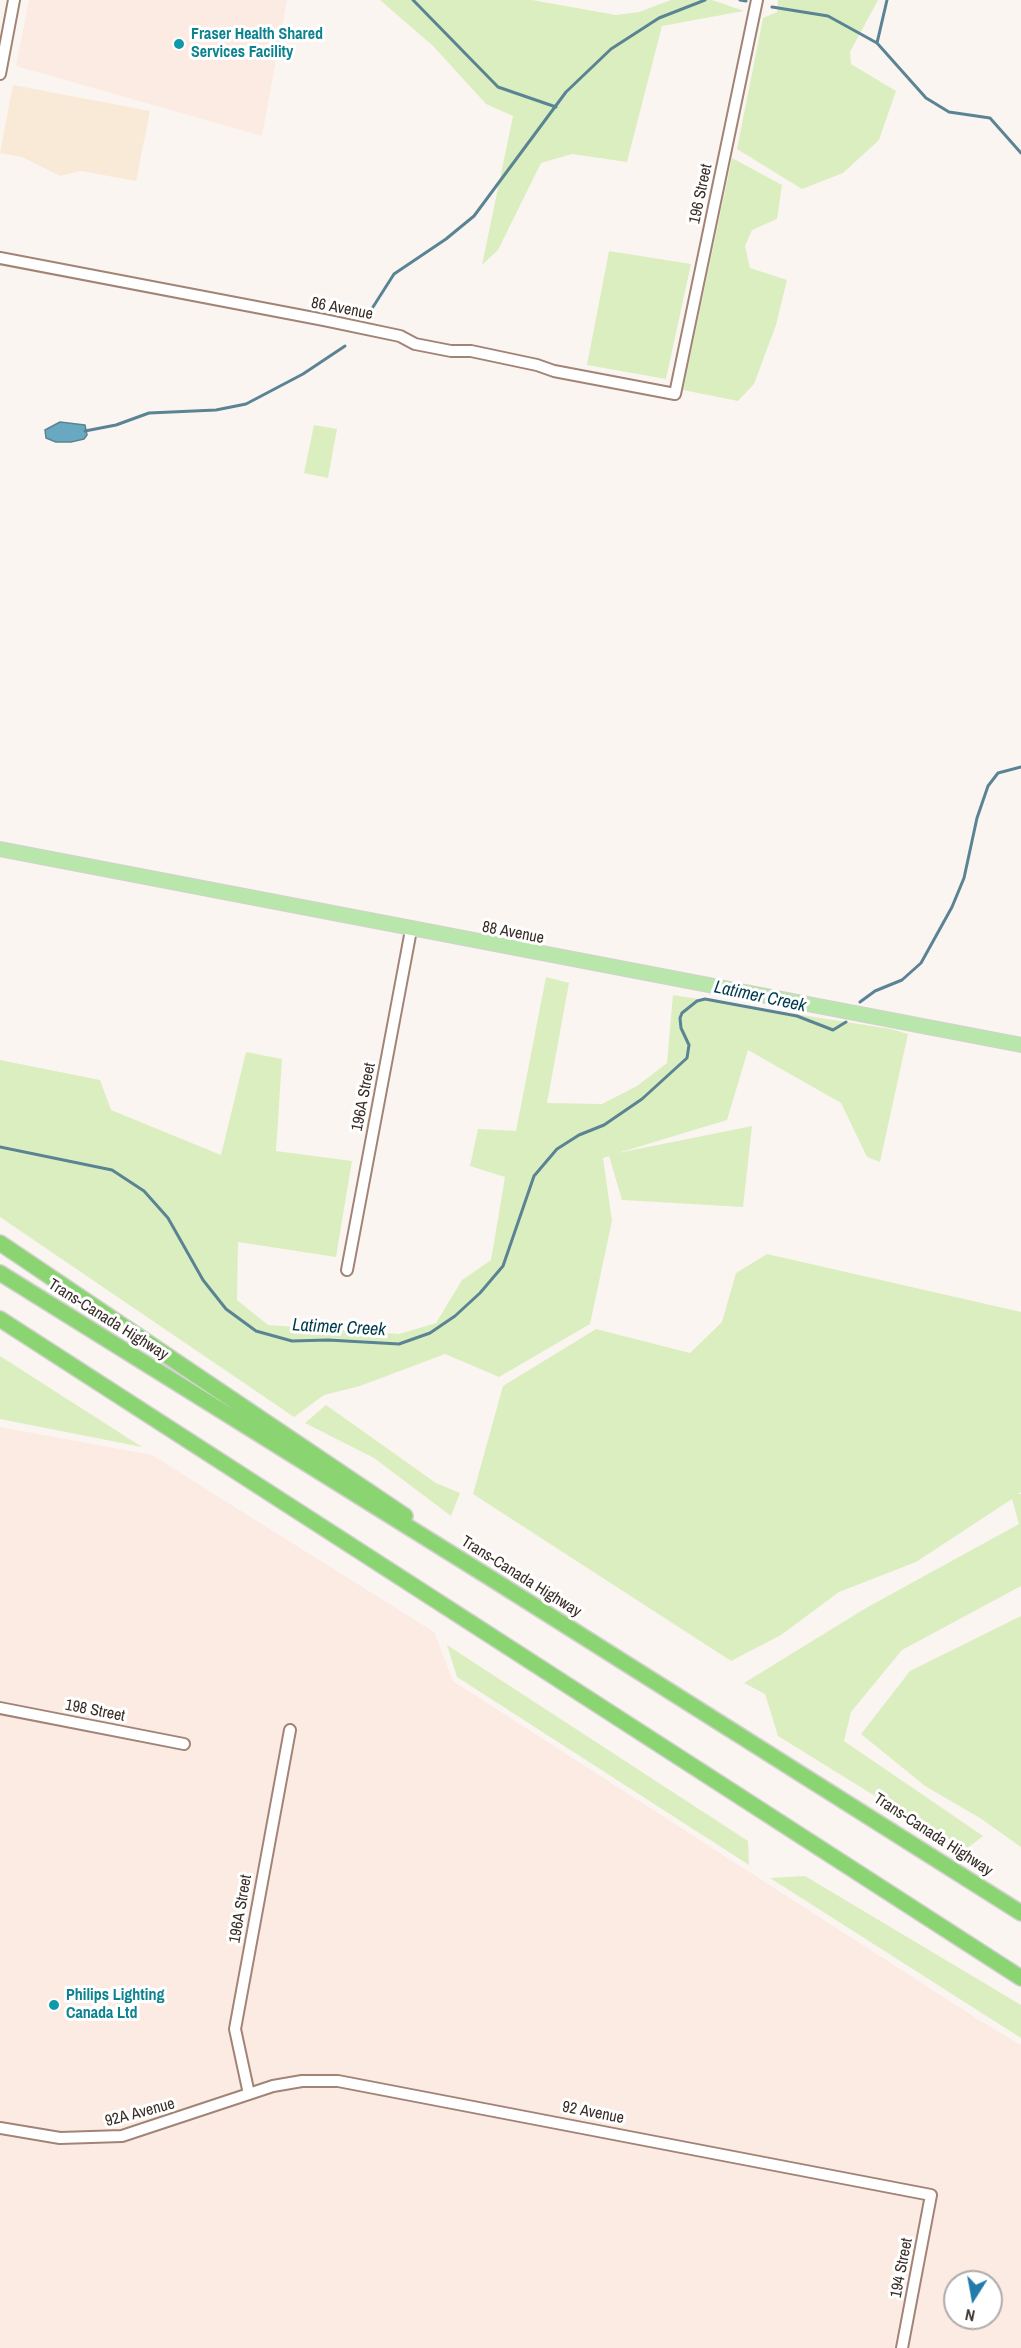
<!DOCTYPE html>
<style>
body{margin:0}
#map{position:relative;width:1021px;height:2348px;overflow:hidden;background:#fbf5f1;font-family:"Archivo Narrow",sans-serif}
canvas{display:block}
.north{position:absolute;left:943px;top:2270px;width:60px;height:60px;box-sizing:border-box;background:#fff;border:2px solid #b0aba9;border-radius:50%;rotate:191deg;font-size:16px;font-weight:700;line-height:24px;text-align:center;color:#392d27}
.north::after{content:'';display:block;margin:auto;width:21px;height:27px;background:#227ba9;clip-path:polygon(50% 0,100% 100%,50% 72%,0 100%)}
</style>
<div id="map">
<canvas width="1021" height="2348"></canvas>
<div class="north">N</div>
</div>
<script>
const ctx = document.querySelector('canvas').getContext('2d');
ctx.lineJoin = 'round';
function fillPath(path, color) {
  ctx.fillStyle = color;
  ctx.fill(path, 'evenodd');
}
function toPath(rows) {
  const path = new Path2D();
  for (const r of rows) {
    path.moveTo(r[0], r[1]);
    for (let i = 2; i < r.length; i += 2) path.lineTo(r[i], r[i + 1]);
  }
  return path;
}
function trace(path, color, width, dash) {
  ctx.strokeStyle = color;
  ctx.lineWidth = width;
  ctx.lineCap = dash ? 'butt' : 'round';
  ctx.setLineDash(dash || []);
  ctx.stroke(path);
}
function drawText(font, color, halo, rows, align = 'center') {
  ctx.font = font + ' "Archivo Narrow",sans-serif';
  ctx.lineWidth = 6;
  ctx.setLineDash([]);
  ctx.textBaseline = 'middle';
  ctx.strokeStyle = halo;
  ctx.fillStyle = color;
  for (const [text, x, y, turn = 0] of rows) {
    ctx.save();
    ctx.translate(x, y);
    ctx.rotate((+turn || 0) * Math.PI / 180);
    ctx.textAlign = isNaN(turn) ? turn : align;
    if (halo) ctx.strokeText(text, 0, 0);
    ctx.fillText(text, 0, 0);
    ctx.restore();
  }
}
fillPath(toPath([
 [13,85,150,111,136,181,81,171,60,176,22,157,0,153]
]), '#f9ead7');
fillPath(toPath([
 [29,0,287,0,262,136,16,66],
 [0,1427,152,1455,434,1632,453,1681,979,2020,1021,2045,1021,2348,0,2348],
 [955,2282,991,2282,991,2318,955,2318]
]), '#fbebe3');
fillPath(toPath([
 [380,0,532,0,616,15,639,12,671,0,712,0,744,11,662,26,627,162,572,154,541,163,498,250,482,265,513,116,486,104,433,46],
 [778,0,878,0,850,52,851,64,896,91,879,140,843,173,802,189,737,149,763,18,777,12],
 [732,158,782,185,777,219,752,230,745,246,750,268,787,280,776,325,754,384,738,401,683,390],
 [609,251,691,264,666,379,587,365],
 [314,425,337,429,328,478,304,473],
 [546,977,569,983,547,1103,602,1104,637,1086,667,1063,673,995,891,1029,908,1034,880,1162,867,1157,841,1103,748,1050,727,1120,618,1153,752,1126,743,1207,622,1200,609,1156,603,1158,612,1221,590,1324,499,1377,445,1354,360,1386,324,1395,294,1417,0,1217,0,1060,100,1080,111,1110,221,1155,246,1052,282,1059,276,1151,352,1161,336,1257,238,1242,237,1300,268,1325,399,1334,436,1323,462,1280,491,1260,505,1177,470,1166,478,1129,516,1131],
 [767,1254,1021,1312,1021,1492,1018,1494,1021,1494,1021,1586,902,1650,851,1712,844,1741,983,1836,964,1851,778,1736,765,1694,744,1683,866,1608,1019,1524,1012,1499,916,1562,839,1592,781,1635,731,1661,473,1494,503,1386,596,1329,690,1353,722,1322,736,1273],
 [0,1356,142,1447,0,1419],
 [326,1405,436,1483,460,1493,451,1516,374,1458,305,1423],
 [1021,1616,1021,1847,980,1818,925,1786,861,1734,910,1671],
 [447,1645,748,1841,749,1865,457,1677],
 [805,1876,1021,2005,1021,2038,770,1878]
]), '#dbeec0');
const water = toPath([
 [60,422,85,425,87,435,84,439,71,442,56,442,46,438,45,430,60,422]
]);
fillPath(water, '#68a9c1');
trace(water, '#5a8493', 1.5);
trace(toPath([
 [413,0,498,87,556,107],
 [740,0,746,1],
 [772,7,828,16,877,43,926,98,949,112,990,118,1021,153],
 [877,43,887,0],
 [366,318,394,274,446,239,474,216,566,92,611,49,659,18,705,0],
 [85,431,116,425,149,413,216,410,246,404,303,374,345,346],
 [860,1002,875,991,902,980,921,963,952,907,964,878,977,818,988,786,998,773,1021,767],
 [0,1147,112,1170,144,1191,168,1218,203,1280,226,1309,256,1331,292,1341,328,1340,399,1344,430,1333,455,1316,480,1293,503,1266,534,1176,557,1149,579,1135,604,1125,642,1099,687,1058,689,1045,681,1028,680,1018,682,1013,697,1001,705,999,797,1016,833,1030,846,1022]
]), '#5a8493', 3);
const minor = toPath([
 [0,74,14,0],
 [0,258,324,320,400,336,415,344,451,351,471,351,537,365,554,371,675,394,757,0],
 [347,1270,411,930],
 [0,1708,184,1744],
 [249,2094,235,2029,290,1730],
 [0,2128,60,2138,122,2136,273,2086,302,2081,338,2081,931,2195,902,2348]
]);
const major = toPath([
 [0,849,1021,1045]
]);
const highway = toPath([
 [0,1243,405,1516],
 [0,1273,492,1579,1021,1913],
 [0,1319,1021,1978]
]);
trace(minor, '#a18476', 14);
trace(major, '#d3d1cf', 16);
trace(highway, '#d3d1cf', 18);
trace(minor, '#fff', 10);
trace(major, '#b9e6aa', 14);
trace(highway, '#8ad572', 15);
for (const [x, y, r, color] of [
 [179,44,6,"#0f9aa8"],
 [54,2005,6,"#0f9aa8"]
]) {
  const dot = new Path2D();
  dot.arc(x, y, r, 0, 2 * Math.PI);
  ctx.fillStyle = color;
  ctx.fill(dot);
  trace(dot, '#fff', 2);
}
drawText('bold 16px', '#0d838f', '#fff', [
 ["Fraser Health Shared",191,35],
 ["Services Facility",191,53],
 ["Philips Lighting",66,1996],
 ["Canada Ltd",66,2014]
], 'left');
drawText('16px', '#392d27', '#fff', [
 ["196 Street",701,194,-78],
 ["86 Avenue",342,309,11],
 ["88 Avenue",513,933,11],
 ["196A Street",364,1097,-79],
 ["Trans-Canada Highway",108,1320,32],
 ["Trans-Canada Highway",521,1577,32],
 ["198 Street",95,1711,11],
 ["Trans-Canada Highway",933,1835,33],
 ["196A Street",241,1909,-80],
 ["92A Avenue",140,2113,-15],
 ["92 Avenue",593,2113,11],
 ["194 Street",902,2268,-79]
]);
drawText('italic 18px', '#003b4d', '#fff', [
 ["Latimer Creek",760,997,12],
 ["Latimer Creek",339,1328,3]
]);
</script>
